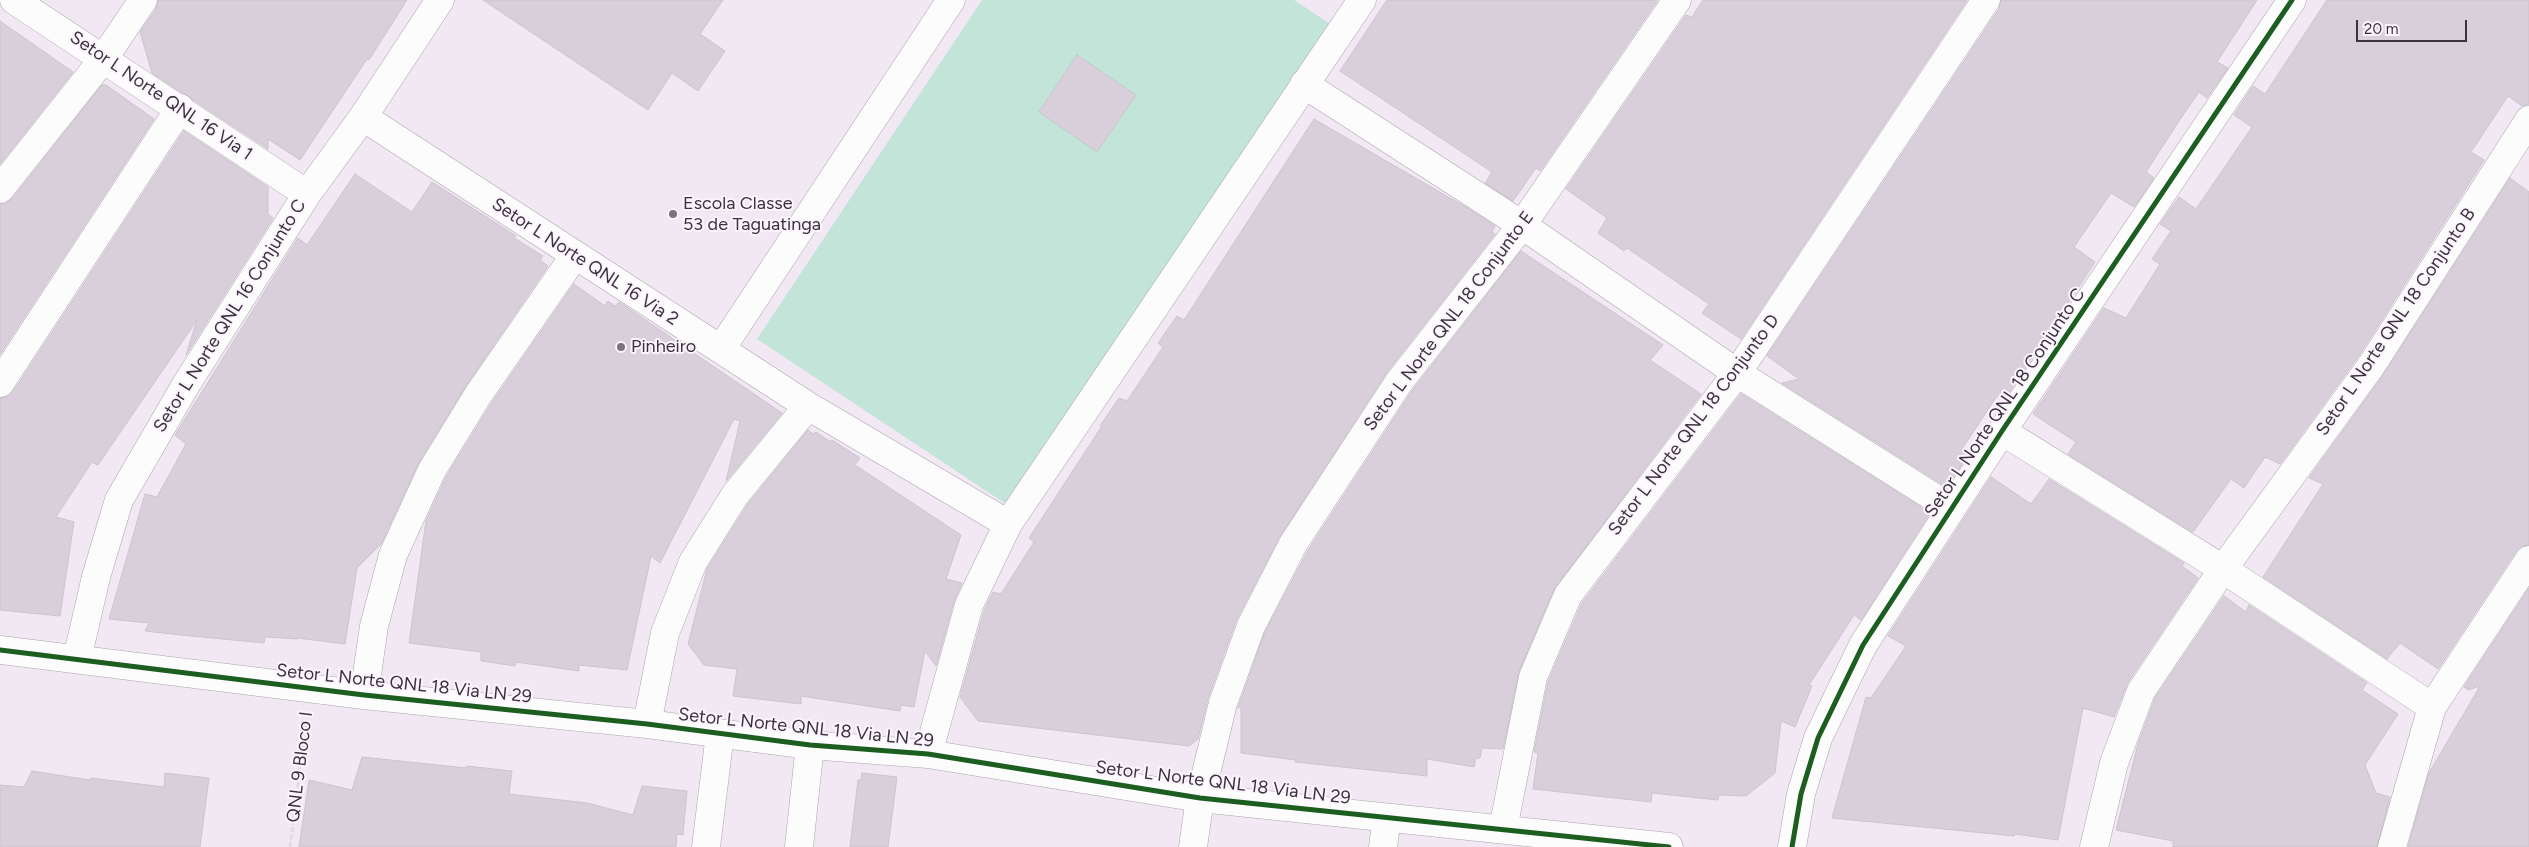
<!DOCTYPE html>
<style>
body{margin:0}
#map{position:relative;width:2529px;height:847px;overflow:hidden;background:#f2e8f4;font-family:Figtree,sans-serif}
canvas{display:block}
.scale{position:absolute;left:2356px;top:20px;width:111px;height:22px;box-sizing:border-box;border:2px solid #3a323c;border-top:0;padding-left:6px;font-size:15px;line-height:18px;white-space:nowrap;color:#3a323c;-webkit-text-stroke:4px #fbf4fd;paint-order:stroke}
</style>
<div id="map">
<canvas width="2529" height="847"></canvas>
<div class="scale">20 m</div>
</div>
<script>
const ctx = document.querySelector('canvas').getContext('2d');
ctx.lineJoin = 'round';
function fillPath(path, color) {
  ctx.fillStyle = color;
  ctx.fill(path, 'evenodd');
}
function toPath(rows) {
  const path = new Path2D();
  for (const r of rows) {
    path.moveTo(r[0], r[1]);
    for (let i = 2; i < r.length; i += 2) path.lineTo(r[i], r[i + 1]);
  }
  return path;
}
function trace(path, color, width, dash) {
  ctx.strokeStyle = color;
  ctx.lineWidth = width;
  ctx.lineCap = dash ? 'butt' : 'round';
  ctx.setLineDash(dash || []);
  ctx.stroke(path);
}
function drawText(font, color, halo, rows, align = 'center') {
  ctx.font = font + ' Figtree,sans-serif';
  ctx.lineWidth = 4;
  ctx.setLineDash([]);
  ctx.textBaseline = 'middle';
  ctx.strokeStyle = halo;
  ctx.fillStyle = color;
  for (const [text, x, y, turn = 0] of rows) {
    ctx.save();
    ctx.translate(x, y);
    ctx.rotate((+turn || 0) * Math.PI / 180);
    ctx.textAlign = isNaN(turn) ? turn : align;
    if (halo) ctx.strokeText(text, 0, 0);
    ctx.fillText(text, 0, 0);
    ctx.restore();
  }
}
fillPath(toPath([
 [982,0,1294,0,1332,25,1012,508,757,339]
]), '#c3e4d8');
const building = toPath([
 [158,0,407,0,369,60,367,59,300,160,268,139,268,149,152,73,140,32,156,9,158,0],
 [483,0,723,0,700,34,725,51,698,91,672,73,648,110,483,0],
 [1387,0,1655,0,1657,1,1540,171,1536,168,1513,201,1485,183,1492,172,1340,71,1387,0],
 [1703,0,1967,0,1741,339,1702,313,1709,304,1627,248,1624,251,1598,233,1607,218,1566,189,1686,15,1692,17,1703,0],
 [2001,0,2257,0,2217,62,2228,68,2207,98,2199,92,2181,118,2146,172,2154,178,2134,207,2111,193,2074,247,2095,262,2006,397,2002,394,1999,397,1997,396,1962,449,1968,455,1947,487,1782,383,1799,379,1767,356,1999,9,2001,0],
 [2327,0,2529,0,2529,104,2522,106,2508,96,2471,152,2484,160,2358,357,2280,464,2265,457,2244,488,2231,479,2193,532,2068,454,2076,442,2033,414,2104,308,2126,318,2160,264,2152,259,2171,231,2160,224,2179,197,2196,209,2252,127,2234,115,2253,86,2265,94,2327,0],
 [0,21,73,72,0,164,0,21],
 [1077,55,1136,95,1097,152,1039,112,1077,55],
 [102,85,106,85,154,119,0,354,0,204,12,199,102,85],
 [1314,119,1469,209,1495,226,1492,232,1495,234,1387,372,1280,536,1236,621,1208,698,1198,739,1189,746,978,721,960,697,984,611,993,592,1001,594,1034,542,1029,538,1102,426,1100,426,1119,398,1127,401,1163,347,1158,343,1177,316,1184,320,1314,119],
 [184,131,268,187,268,214,273,218,186,355,197,320,98,465,92,462,56,517,74,522,60,616,0,610,0,398,7,397,13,392,184,131],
 [355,174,412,212,432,182,516,236,514,238,543,256,540,260,548,266,465,387,419,462,381,544,357,568,345,644,297,638,297,639,265,637,264,643,181,635,145,631,149,623,109,619,145,494,157,497,186,444,175,435,298,238,307,245,355,174],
 [2510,178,2529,192,2529,545,2522,546,2516,551,2438,669,2400,643,2387,659,2263,577,2323,484,2309,478,2384,374,2510,178],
 [1521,251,1663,345,1650,360,1701,394,1554,589,1519,671,1503,749,1482,748,1480,758,1476,758,1474,767,1427,759,1427,776,1295,762,1296,760,1241,753,1241,706,1238,708,1265,632,1307,552,1412,391,1521,251],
 [574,284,605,306,608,301,615,306,619,302,782,413,726,481,740,421,734,419,660,563,651,556,627,670,579,665,579,671,516,662,515,666,481,661,481,652,409,643,426,521,446,477,491,404,574,284],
 [1741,394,1930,513,1861,620,1854,615,1809,685,1812,686,1795,727,1781,721,1775,773,1746,796,1719,795,1718,800,1652,793,1651,802,1533,789,1538,753,1534,752,1548,682,1582,603,1741,394],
 [808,430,813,434,816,432,831,442,832,440,860,458,855,465,961,535,946,579,962,583,954,601,936,666,925,651,914,707,901,705,900,711,801,696,801,704,733,696,737,669,704,665,688,644,707,569,748,504,808,430],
 [1991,477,2031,504,2049,479,2184,563,2182,566,2198,578,2128,682,2114,717,2083,708,2058,840,2015,834,2014,836,1832,818,1866,697,1871,698,1906,646,1888,636,1991,477],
 [2529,588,2529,847,2408,847,2429,773,2480,686,2468,690,2464,687,2529,588],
 [2224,596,2246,612,2249,605,2367,683,2362,690,2398,714,2365,765,2376,793,2390,797,2377,847,2173,847,2173,841,2116,830,2138,744,2155,698,2224,596],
 [362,757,466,768,467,766,512,771,509,794,587,803,633,815,642,786,687,791,683,835,677,834,676,847,299,847,309,780,352,790,362,757],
 [32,771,90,780,91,778,164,787,165,773,209,778,200,847,0,847,0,785,24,787,32,771],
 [862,773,897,777,888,847,850,847,858,780,861,780,862,773]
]);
fillPath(building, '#d8cfda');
trace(building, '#cbc3cd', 1);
const minor = toPath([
 [14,0,307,194],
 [1304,84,1522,225,1737,373,1951,508],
 [363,117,808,406,1008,524],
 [0,189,104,58,143,0],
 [721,349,951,0],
 [0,383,180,108],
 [2002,431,2223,569,2432,707],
 [0,650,364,695,647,724,810,745,928,754,1200,798,1669,847],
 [77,659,96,577,119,500,187,383,307,194,363,117,440,0],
 [364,695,374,626,393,555,432,470,478,395,575,255],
 [647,724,665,633,693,562,735,495,808,406],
 [928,754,969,605,1008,524,1362,0],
 [1503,829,1533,677,1568,595,1737,373,1986,0],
 [706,847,720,734],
 [799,847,810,745],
 [1193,847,1200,798,1223,703,1251,626,1293,544,1399,382,1522,225,1677,0],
 [1383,847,1387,818],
 [1792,847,1801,794,1818,738,1863,645,2002,431,2292,0],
 [2094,847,2114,763,2141,691,2223,569,2371,366,2529,120],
 [2392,847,2432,707,2529,560]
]);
trace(minor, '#aaa3ac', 29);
trace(toPath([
 [290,847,306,721]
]), '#dedade', 3, [5, 2.5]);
trace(minor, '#fdfcfd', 28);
trace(toPath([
 [0,650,364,695,647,724,810,745,928,754,1200,798,1669,847],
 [1792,847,1801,794,1818,738,1863,645,2002,431,2292,0]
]), '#1b5e20', 5);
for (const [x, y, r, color] of [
 [673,214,5,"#7a727c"],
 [621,347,5,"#7a727c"]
]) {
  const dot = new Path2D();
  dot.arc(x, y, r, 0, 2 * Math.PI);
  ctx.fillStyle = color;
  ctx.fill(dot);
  trace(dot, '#fbf4fd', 2);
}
drawText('18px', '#3a323c', '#fbf4fd', [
 ["Setor L Norte QNL 16 Via 1",161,96,34],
 ["Setor L Norte QNL 16 Via 2",585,262,33],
 ["Setor L Norte QNL 16 Conjunto C",230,316,-58],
 ["Setor L Norte QNL 18 Conjunto E",1449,321,-53],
 ["Setor L Norte QNL 18 Conjunto B",2396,322,-56],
 ["Setor L Norte QNL 18 Conjunto C",2005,403,-56],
 ["Setor L Norte QNL 18 Conjunto D",1694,425,-53],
 ["Setor L Norte QNL 18 Via LN 29",404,684,6],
 ["Setor L Norte QNL 18 Via LN 29",806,728,6],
 ["QNL 9 Bloco I",300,767,-83],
 ["Setor L Norte QNL 18 Via LN 29",1223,783,7]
]);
drawText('18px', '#3a323c', '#fbf4fd', [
 ["Escola Classe",683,204],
 ["53 de Taguatinga",683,225],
 ["Pinheiro",631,347]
], 'left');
</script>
